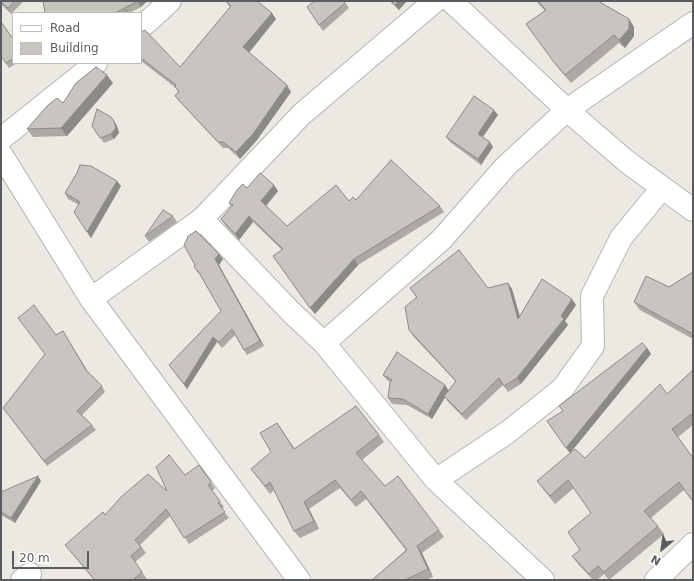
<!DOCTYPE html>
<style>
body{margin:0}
#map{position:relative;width:694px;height:581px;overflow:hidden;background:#ebe9e1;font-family:"DejaVu Sans",sans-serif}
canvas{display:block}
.frame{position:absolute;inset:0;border:2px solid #595d61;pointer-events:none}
.legend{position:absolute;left:12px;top:12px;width:130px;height:52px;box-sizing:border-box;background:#fff;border:1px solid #bdbec0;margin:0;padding:5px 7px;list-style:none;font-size:12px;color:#595d61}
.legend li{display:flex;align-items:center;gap:8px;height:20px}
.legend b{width:20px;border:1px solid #bdbec0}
.north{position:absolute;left:642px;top:529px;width:40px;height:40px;-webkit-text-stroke:3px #fff;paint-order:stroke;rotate:209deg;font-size:11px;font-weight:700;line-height:16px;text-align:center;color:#595d61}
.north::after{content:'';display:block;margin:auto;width:14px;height:18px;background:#595d61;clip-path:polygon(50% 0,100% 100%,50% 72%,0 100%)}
.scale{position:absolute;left:12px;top:551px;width:77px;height:18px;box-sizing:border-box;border:2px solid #595d61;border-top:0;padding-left:5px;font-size:12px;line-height:14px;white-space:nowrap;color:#595d61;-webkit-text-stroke:3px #fff;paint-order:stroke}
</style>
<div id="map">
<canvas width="694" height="581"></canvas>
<div class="frame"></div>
<ul class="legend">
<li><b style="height:5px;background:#fff"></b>Road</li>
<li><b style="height:11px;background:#c8c5c0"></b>Building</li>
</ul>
<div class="north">N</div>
<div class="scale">20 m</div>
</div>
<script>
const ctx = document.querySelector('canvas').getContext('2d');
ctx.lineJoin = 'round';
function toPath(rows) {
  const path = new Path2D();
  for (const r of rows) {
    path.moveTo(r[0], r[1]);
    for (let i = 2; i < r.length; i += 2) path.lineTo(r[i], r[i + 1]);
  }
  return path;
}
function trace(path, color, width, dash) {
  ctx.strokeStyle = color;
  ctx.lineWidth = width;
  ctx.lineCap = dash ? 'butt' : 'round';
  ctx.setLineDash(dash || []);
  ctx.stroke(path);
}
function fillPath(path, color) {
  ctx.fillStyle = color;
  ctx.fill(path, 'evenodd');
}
const minor = toPath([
 [451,1,567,110,693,23],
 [141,27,154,16,170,1],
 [1,139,96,63],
 [1,154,91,299,299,580],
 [202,219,302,114,435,1],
 [91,299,202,219,292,313,324,343,436,480,543,580],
 [324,343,442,239,506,166,567,110,626,161,693,210],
 [436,480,508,432,563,388,593,346,592,296,621,238,662,188],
 [22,580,30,574],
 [656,580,693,544]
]);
trace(minor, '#b2b4b8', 24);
trace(minor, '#fff', 22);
fillPath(toPath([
 [1,1,24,1,11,14,1,4],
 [43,1,147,1,141,7,129,13,45,13],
 [225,1,276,19,249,52,291,92,257,140,240,159,228,148,223,148,180,102,175,96,178,92,176,88,141,61,141,32,180,67,230,7],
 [344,1,349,8,323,31,307,7],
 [389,1,407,1,399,10],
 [536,1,598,1,629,19,634,27,634,36,625,48,619,43,571,83,559,69,526,24,545,11],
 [13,39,13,63,17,63,9,68,1,56],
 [113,83,67,136,33,137,27,129,63,103],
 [498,115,483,137,493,147,481,165,450,142,446,137],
 [114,121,117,126,119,133,114,139,104,143,92,126],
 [77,173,121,186,91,238,79,205,68,199,65,193],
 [274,185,278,191,266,206,287,226,349,201,356,200,440,206,444,212,358,265,315,314,273,256,282,250,253,222,239,240,225,225,221,219,232,207,229,203,247,188],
 [173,216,177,222,149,242,145,236],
 [196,231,219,254,223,259,219,265,264,346,247,355,235,335,222,348,217,342,187,389,169,365,221,311,201,275,197,272,194,267,195,265,187,237],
 [693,272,693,339,640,310,634,302,669,287],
 [508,283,512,289,520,316,576,305,565,321,568,325,521,384,508,392,503,385,466,420,448,402,445,397,432,419,407,405,392,404,388,398,390,382,387,380,383,375,449,390,456,382,413,336,409,330,416,297,410,288,488,288],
 [63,331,87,372,102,386,105,392,82,415,92,425,96,430,47,466,7,413,45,354,56,335],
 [647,348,651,354,571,452,585,458,667,394,693,370,693,425,678,437,693,458,693,502,684,490,651,518,658,526,664,534,609,580,604,574,597,580,593,580,578,564,572,556,580,550,591,513,574,488,555,504,543,489,537,481,570,453,547,421,563,411],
 [277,423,295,449,379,435,384,442,362,460,385,486,439,530,444,537,422,553,433,577,426,580,372,580,406,550,366,499,356,507,340,488,309,509,319,529,300,538,294,531,274,490,270,494,251,469,271,452],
 [199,465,215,488,212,491,224,507,222,509,229,518,189,544,170,516,140,545,146,553,135,562,147,579,145,580,94,580,70,551,65,545,105,515,167,491,185,475],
 [41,481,15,523,1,515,1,492]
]), '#aca9a5');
fillPath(toPath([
 [138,1,147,1,141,7,138,2],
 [398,1,407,1,399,10,395,5],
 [272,13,276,19,248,54,243,47],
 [629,19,634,27,634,36,625,48,619,40],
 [107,75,113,83,67,136,61,128],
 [287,85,291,92,257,140,240,159,236,152],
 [494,110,498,115,481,139,478,134],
 [114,121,117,126,119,133,114,139,111,134],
 [490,142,493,147,481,165,478,159],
 [117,181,121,186,91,238,87,232],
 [274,185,278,191,265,207,261,201],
 [249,216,253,222,239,240,235,234],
 [219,254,223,259,219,265,264,346,260,341,215,259],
 [354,259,358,265,315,314,310,308],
 [508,283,512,289,522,325,518,319],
 [572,299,576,305,565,321,568,325,521,384,517,378],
 [63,331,66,336,90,375,86,370],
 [213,337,217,342,187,389,184,384],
 [647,348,651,354,570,453,566,448],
 [445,385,449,391,432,419,428,414],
 [38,476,41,481,15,523,11,518],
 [304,502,309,509,319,529,314,521],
 [417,546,422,553,433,577,428,569]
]), '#8c8a86');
const building = toPath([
 [1,1,15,1,8,8,1,2,1,1],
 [43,1,138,1,115,13,45,13,43,1],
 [226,1,257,1,272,13,243,47,287,85,253,134,236,152,223,142,218,142,175,96,179,91,175,87,176,85,141,58,141,32,145,30,180,67,231,6,226,1],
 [314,1,344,1,345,3,319,25,307,7,314,1],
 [391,1,398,1,395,5,391,1],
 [538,1,598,1,629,19,629,29,619,40,614,35,565,75,553,61,526,24,546,10,538,1],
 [126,10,128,12,127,13,124,13,126,10],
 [1,23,2,23,13,39,13,58,6,63,1,56,1,23],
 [96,67,107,75,61,128,27,129,48,105,57,98,63,103,76,83,96,67],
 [474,96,494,110,478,134,490,142,478,159,446,137,474,96],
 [97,109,111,117,114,121,116,128,111,134,100,138,92,126,97,109],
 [391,160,440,206,354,259,310,308,273,256,283,249,249,216,235,234,221,219,233,205,229,203,237,190,243,184,247,188,260,173,274,185,261,201,287,226,336,185,349,201,353,197,356,200,391,160],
 [80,165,91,166,117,181,87,232,74,212,80,202,65,193,77,173,80,165],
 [163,210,173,216,145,236,163,210],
 [196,231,219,254,215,259,260,341,244,350,232,329,219,342,213,337,184,384,169,365,221,311,198,271,194,267,195,265,184,245,188,237,187,237,196,231],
 [459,250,488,288,508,283,518,319,542,279,572,299,561,316,564,319,517,378,504,386,499,378,462,414,444,396,456,381,409,330,405,307,417,297,410,288,459,250],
 [693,272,693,334,634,302,646,276,669,287,693,272],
 [34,305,56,335,63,331,86,370,102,386,77,411,92,425,44,461,3,408,45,354,18,318,34,305],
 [642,343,647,348,566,448,547,421,563,411,559,406,642,343],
 [397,352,445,385,428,414,403,399,388,398,390,382,392,380,383,375,397,352],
 [693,370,693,413,672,429,693,458,693,498,691,499,679,482,644,511,658,526,604,572,598,566,589,574,572,556,580,550,568,532,591,513,568,480,550,496,537,481,575,449,585,458,660,384,667,394,693,370],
 [356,406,379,435,356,453,385,486,398,476,439,530,417,546,428,569,405,580,372,580,407,550,361,491,351,500,335,480,304,502,314,521,294,531,270,482,265,486,251,469,271,452,260,433,277,423,294,449,356,406],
 [169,455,185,475,199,465,211,482,208,485,220,501,218,503,225,512,184,538,166,509,135,540,141,547,131,556,142,572,134,579,135,580,95,580,65,545,103,512,105,515,121,497,148,474,167,491,156,467,169,455],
 [38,476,11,518,1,512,1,492,38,476]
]);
fillPath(building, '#c8c5c0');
trace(building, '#8c8a86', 1);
</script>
